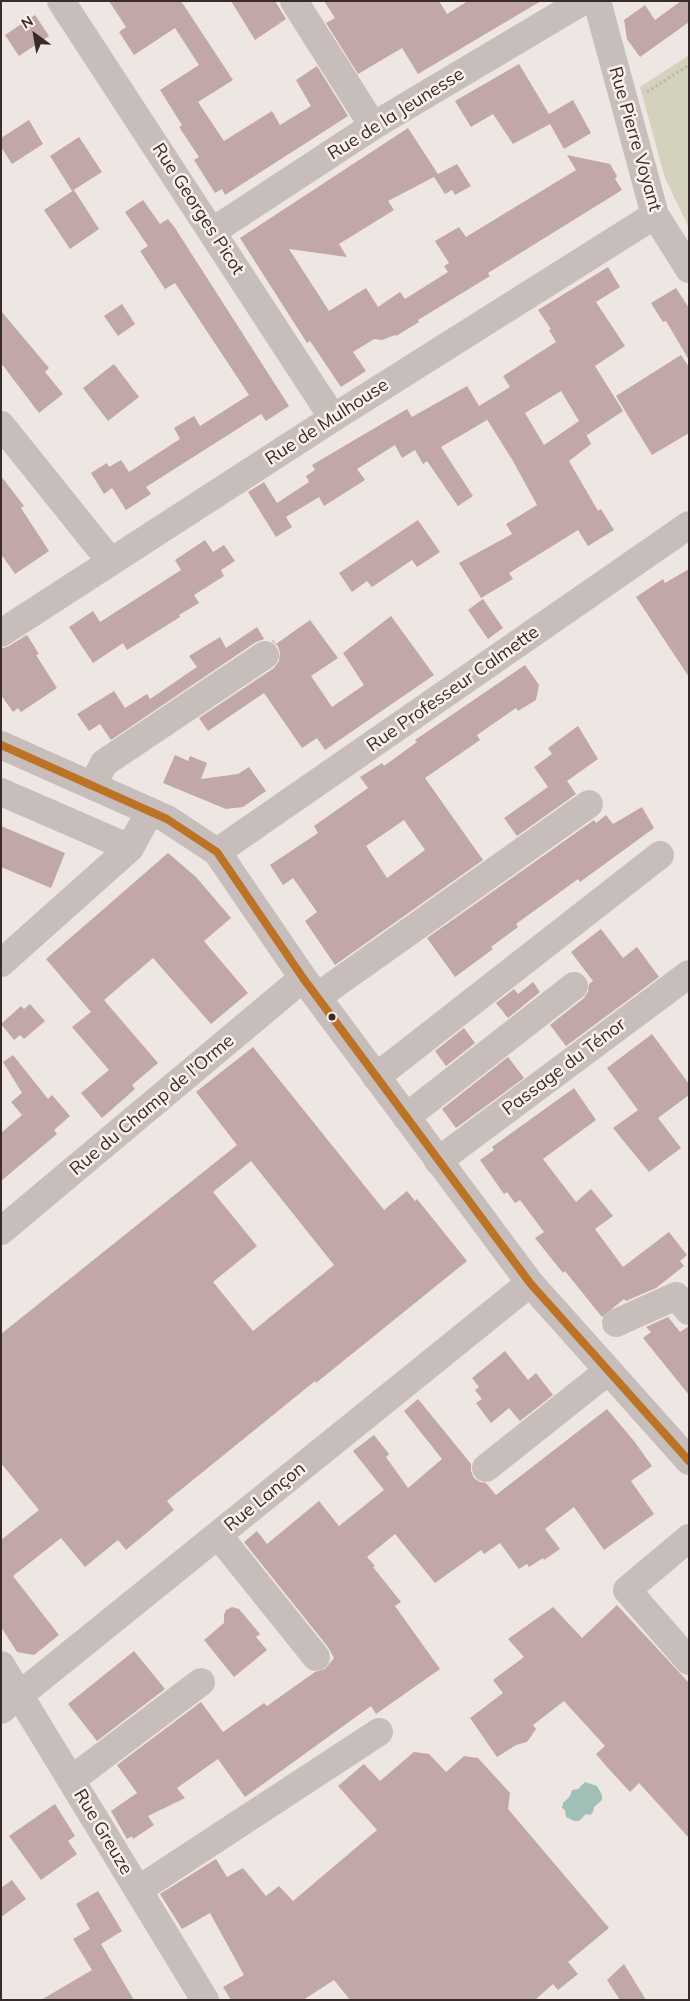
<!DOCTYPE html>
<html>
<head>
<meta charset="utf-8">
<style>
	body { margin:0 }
	#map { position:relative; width:690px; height:2001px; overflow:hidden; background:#eee6e2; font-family:Mulish,sans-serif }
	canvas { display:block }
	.frame { position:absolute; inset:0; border:2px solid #382b2a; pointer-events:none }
	.north { position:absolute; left:10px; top:10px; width:50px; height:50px; -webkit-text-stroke:4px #faefeb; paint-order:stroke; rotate:328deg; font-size:14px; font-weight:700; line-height:20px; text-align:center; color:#382b2a }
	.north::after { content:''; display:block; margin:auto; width:18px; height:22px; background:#382b2a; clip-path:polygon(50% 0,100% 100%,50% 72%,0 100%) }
</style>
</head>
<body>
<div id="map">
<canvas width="690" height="2001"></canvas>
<div class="frame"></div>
<div class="north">N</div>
</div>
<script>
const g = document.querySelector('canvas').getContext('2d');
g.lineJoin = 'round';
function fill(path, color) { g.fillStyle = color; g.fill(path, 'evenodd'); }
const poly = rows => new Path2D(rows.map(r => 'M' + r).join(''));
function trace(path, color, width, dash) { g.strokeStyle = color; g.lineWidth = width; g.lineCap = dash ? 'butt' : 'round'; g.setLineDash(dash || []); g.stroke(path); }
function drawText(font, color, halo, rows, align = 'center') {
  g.font = font + ' Mulish,sans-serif'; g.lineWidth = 5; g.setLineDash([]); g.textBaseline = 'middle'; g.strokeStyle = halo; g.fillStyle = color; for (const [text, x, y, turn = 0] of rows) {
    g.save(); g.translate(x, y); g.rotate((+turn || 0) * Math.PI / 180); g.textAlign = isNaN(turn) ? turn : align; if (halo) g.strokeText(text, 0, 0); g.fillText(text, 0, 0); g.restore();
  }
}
fill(poly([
	[689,55,689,228,665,178,640,87]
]), '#d4d2bd');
fill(poly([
	[585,1782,597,1786,602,1795,602,1800,594,1807,593,1812,590,1815,586,1814,579,1821,574,1821,566,1817,565,1810,562,1808,563,1803,570,1796,572,1790,578,1789]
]), '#a0c0b7');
fill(poly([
	[109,1,181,1,233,80,198,102,224,141,272,111,280,125,311,106,296,80,317,66,348,116,225,195,222,189,215,193,194,160,199,157,179,127,182,125,160,90,199,65,175,28,134,55,119,32,126,27],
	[231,1,275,1,286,19,255,40],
	[324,1,439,1,447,14,468,1,541,1,418,74,402,48,358,74,326,23,335,18],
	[681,1,689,1,689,22,640,57,627,39,624,20,645,5,655,20],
	[35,15,49,36,19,56,5,35],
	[519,64,549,114,573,100,591,133,564,149,550,124,513,144,493,114,471,127,455,101],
	[29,120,43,144,12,164,1,147,1,138],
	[408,128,438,174,457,164,471,186,455,195,452,190,445,194,434,177,388,201,394,210,339,244,347,257,289,249,329,311,366,288,378,307,400,292,405,299,448,272,444,266,449,263,435,241,459,227,466,237,576,170,567,155,610,164,617,176,615,179,622,190,488,273,490,276,418,320,419,322,396,336,395,335,382,340,374,339,353,352,366,371,341,387,310,341,307,343,240,238],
	[79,137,102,172,72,191,50,156],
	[74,190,99,229,70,249,44,210],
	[143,200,160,224,168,219,175,228,289,406,266,421,261,414,146,487,151,494,126,510,112,488,104,494,91,473,107,463,109,467,121,460,129,472,180,439,174,428,194,416,200,426,249,395,175,283,165,289,140,251,148,246,125,212],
	[608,267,620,287,596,302,625,346,595,366,623,411,587,435,583,428,591,444,569,461,598,511,601,509,614,530,588,546,578,530,509,573,513,579,481,598,459,563,512,534,506,524,537,505,513,461,481,410,487,420,441,447,473,496,458,506,427,461,423,464,415,450,402,458,395,445,357,469,365,480,324,506,319,497,286,517,292,527,276,537,248,492,264,482,277,503,309,482,306,476,315,470,312,465,407,409,412,417,467,386,479,406,510,387,503,376,556,342,549,330,551,329,538,310],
	[561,391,579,421,544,445,525,413],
	[676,288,689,308,689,360,666,321,663,322,651,303],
	[122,304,135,324,118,336,104,316],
	[1,311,49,368,45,372,63,394,39,413,1,363],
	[681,355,689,367,689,433,652,455,616,396],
	[114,364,139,397,108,421,83,388],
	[1,476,24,506,21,508,49,551,15,574,1,554],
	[418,520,440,552,417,567,412,560,372,587,367,581,352,592,339,573],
	[205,540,213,552,224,545,235,561,221,570,224,576,194,595,199,603,179,615,180,617,127,650,123,643,93,663,69,627,93,611,100,622,136,599,181,570,175,560],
	[689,569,689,677,636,597,663,579,665,583],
	[483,599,503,628,488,639,468,610],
	[391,616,434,675,325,750,317,738,302,748,264,693,208,731,199,718,274,668,279,661,280,653,278,646,272,641,273,640,276,644,310,620,338,658,311,676,332,707,364,685,343,653],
	[257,627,264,639,256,642,111,740,100,724,89,731,77,714,114,691,125,708,147,694,150,699,197,667,189,656,220,637,226,648],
	[27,635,39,654,36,655,57,688,21,712,18,708,13,712,1,695,1,649,9,646],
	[525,665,539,685,536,700,518,711,516,708,477,735,480,740,425,778,483,860,335,965,305,921,317,912,293,878,283,885,270,865,318,833,314,826,368,788,360,777,382,763,384,766,417,742,415,740],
	[404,820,425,850,387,878,366,846],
	[578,726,598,759,567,781,576,794,517,836,504,818,548,787,534,767,552,754,548,748],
	[175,755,188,761,190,756,207,763,201,779,238,774,249,767,266,791,243,807,226,809,163,783],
	[642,807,654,828,580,882,578,879,516,924,518,927,491,947,493,949,455,977,427,938,594,820,596,823,606,815,613,824],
	[1,826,65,853,51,888,1,867],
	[168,853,196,877,231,918,204,941,248,993,211,1024,153,958,104,1000,158,1063,132,1085,135,1089,102,1118,81,1093,109,1070,72,1027,91,1012,46,959],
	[601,929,623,958,637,947,659,977,566,1046,550,1025,584,998,588,992,589,984,593,981,571,952],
	[533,982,540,992,508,1018,496,1003,514,989,518,994],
	[30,1004,45,1021,24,1039,20,1035,14,1040,1,1024,21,1006,24,1009],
	[464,1028,475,1043,446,1066,435,1051],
	[652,1034,689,1084,689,1095,658,1118,681,1148,649,1172,613,1128,638,1110,607,1068],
	[253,1047,384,1210,407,1191,415,1201,417,1199,467,1261,316,1383,315,1381,167,1501,174,1510,126,1550,118,1540,85,1567,61,1538,13,1576,59,1635,34,1655,17,1652,1,1627,1,1540,39,1510,1,1463,1,1334,237,1145,196,1092],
	[251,1161,334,1265,253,1331,213,1282,257,1246,213,1192],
	[13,1055,48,1099,52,1095,70,1116,54,1130,57,1134,1,1181,1,1133,22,1115,11,1102,22,1093,3,1062],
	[508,1057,524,1078,456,1128,442,1109],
	[574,1088,596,1120,543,1159,576,1202,591,1189,613,1216,595,1229,623,1267,669,1232,687,1255,680,1261,684,1266,656,1288,626,1301,624,1299,602,1317,565,1271,563,1273,535,1238,544,1232,520,1200,515,1203,507,1192,504,1194,480,1160,494,1150,492,1147],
	[668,1317,680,1332,689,1326,689,1395,643,1338,651,1332,646,1327],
	[505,1351,528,1380,536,1373,553,1395,520,1421,509,1408,491,1423,476,1403,482,1399,475,1390,479,1387,472,1378],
	[418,1399,471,1464,471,1471,474,1478,480,1482,486,1483,496,1495,607,1409,634,1441,652,1466,631,1481,654,1514,604,1550,574,1507,545,1529,560,1549,544,1560,543,1558,529,1567,527,1564,519,1569,500,1543,484,1554,481,1550,435,1583,395,1534,367,1557,375,1566,373,1567,401,1602,395,1606,440,1669,376,1714,371,1706,245,1797,218,1759,177,1788,185,1798,148,1816,154,1825,133,1839,132,1836,127,1839,111,1811,137,1793,117,1765,201,1702,223,1732,264,1703,267,1706,315,1672,325,1669,334,1658,328,1647,244,1542,257,1531,267,1544,319,1501,339,1526,384,1490,353,1451,374,1435,389,1454,386,1457,408,1488,442,1459,404,1411],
	[617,1605,689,1683,689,1838,639,1783,630,1792,607,1767,596,1754,605,1746,564,1701,533,1725,536,1729,527,1742,516,1745,497,1757,470,1718,503,1693,493,1680,524,1657,508,1639,553,1607,582,1638],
	[232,1607,239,1609,260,1634,256,1637,267,1650,234,1677,204,1640,224,1623,224,1615,226,1610],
	[134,1651,165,1689,97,1741,68,1704],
	[414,1752,429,1754,446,1772,464,1756,478,1758,510,1793,508,1809,609,1928,568,1962,578,1974,558,1990,553,1984,535,2000,350,2000,334,1980,303,2000,231,2000,223,1987,244,1975,210,1913,182,1929,160,1894,216,1859,227,1877,243,1868,266,1896,279,1886,293,1901,377,1830,338,1786,364,1764,380,1781],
	[55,1804,75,1836,68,1841,77,1854,41,1880,9,1836],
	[12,1880,26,1899,1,1917,1,1888],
	[98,1891,122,1931,101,1944,134,2000,41,2000,92,1970,73,1939,90,1929,76,1904],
	[624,1964,646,2000,620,2000,607,1980]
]), '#c1a7a5');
trace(poly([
	[647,92,689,65]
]), '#bfb6b4', 3, [2.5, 2.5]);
trace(poly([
	[61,1,333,418],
	[294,1,373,126],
	[597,1,655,215,689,269],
	[213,231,373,126,583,1],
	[1,425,111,562],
	[1,633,333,418,655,215],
	[1,745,167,819,217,852,303,978,530,1283,689,1461],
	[93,785,104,763,265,655],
	[1,792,130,848],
	[217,852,689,525],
	[1,963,130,848,150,811],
	[317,997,589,804],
	[376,1077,660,855],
	[406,1117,574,986],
	[438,1161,689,974],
	[1,1231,303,978],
	[616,1323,676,1296,689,1311],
	[486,1468,608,1371],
	[218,1535,316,1657],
	[689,1538,627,1590,689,1661],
	[1,1665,205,2000],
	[1,1710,530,1283],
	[71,1780,201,1682],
	[138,1890,379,1732]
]), '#c7bebb', 28);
trace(poly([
	[1,745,167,819,217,852,303,978,530,1283,689,1461]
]), '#bc7326', 8);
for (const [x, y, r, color] of [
	[332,1017,4.5,"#382b2a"]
]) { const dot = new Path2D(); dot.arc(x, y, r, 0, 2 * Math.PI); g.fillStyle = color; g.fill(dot); trace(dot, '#faefeb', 2); }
drawText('18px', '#382b2a', '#faefeb', [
	["Rue de la Jeunesse",396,114,-32],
	["Rue Pierre Voyant",635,139,74],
	["Rue Georges Picot",198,209,57],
	["Rue de Mulhouse",327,422,-33],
	["Rue Professeur Calmette",453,689,-35],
	["Passage du Ténor",564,1067,-37],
	["Rue du Champ de l'Orme",152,1105,-40],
	["Rue Lançon",265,1497,-39],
	["Rue Greuze",103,1832,59]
]);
</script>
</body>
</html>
